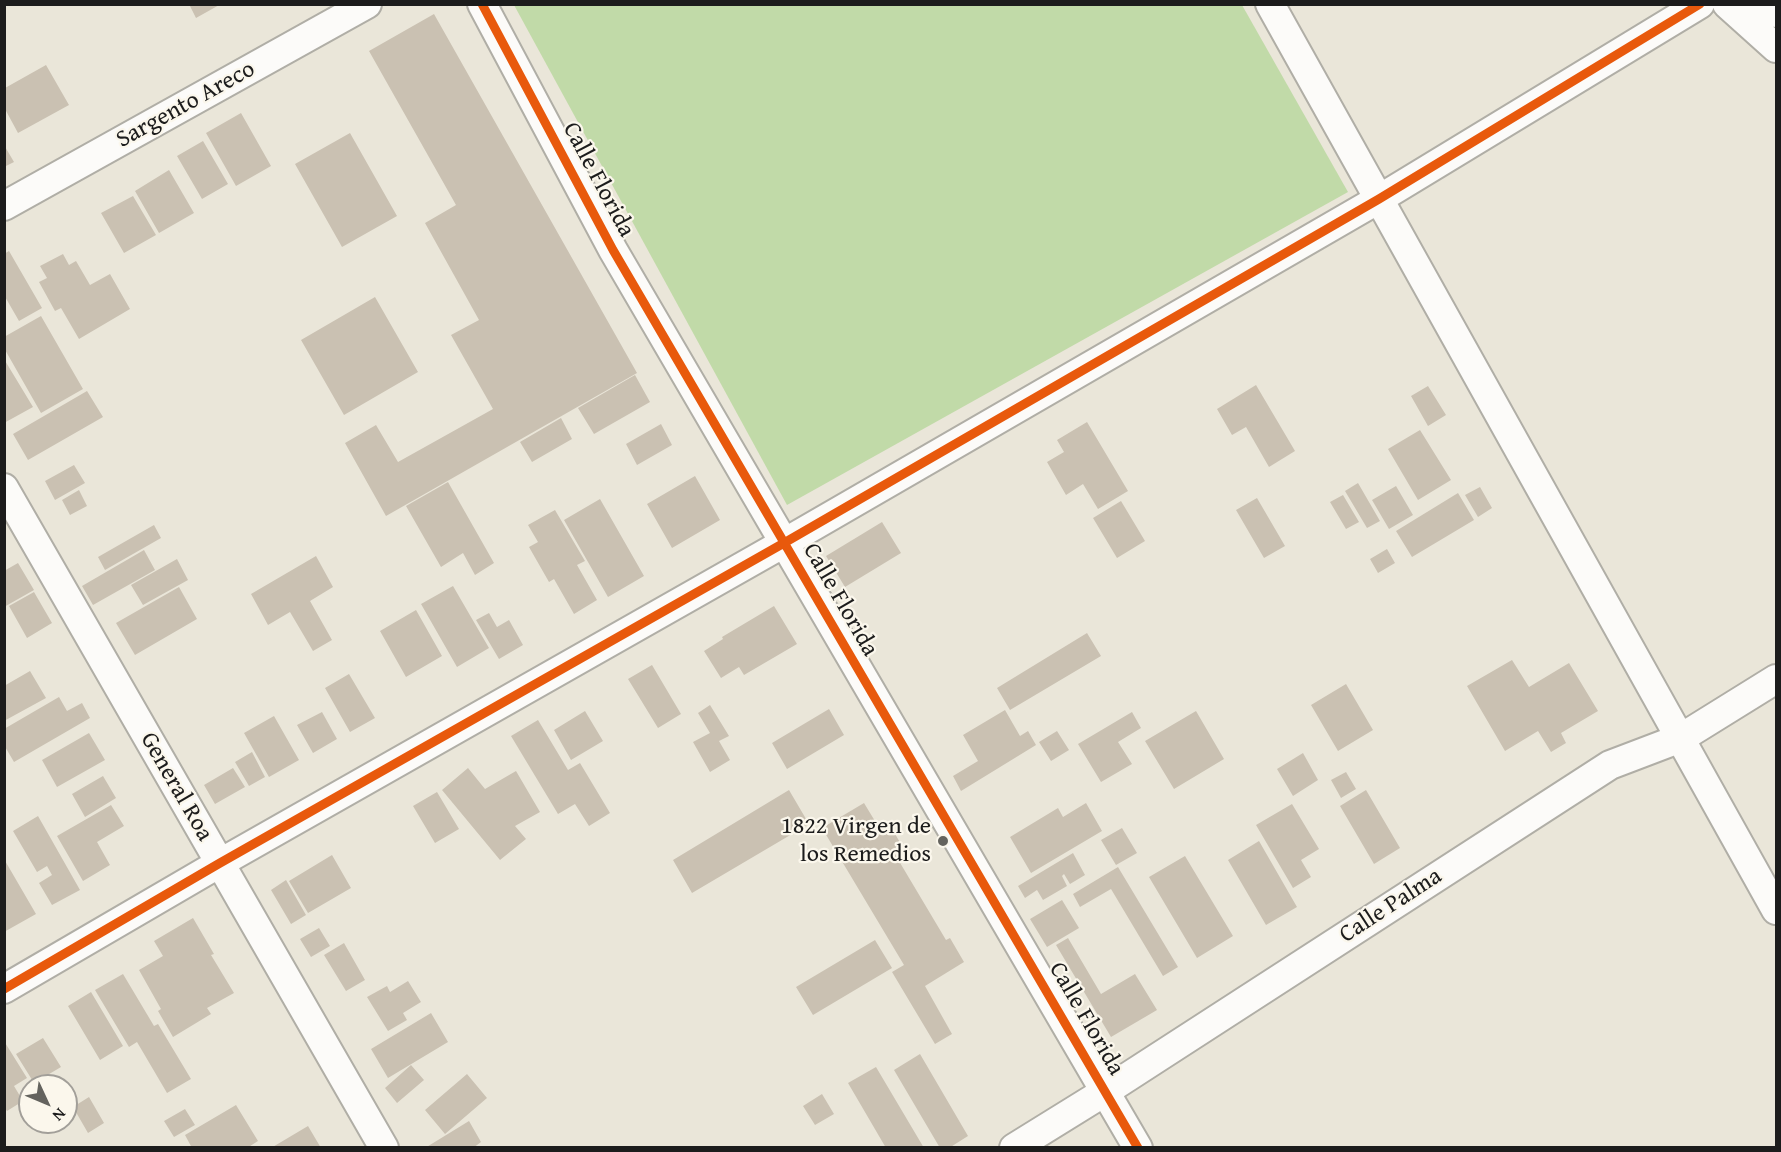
<!DOCTYPE html>
<html>
<head>
<meta charset="utf-8">
<style>
	body { margin:0 }
	#map { position:relative; width:1781px; height:1152px; overflow:hidden; background:#eae6d9; font-family:"Gentium Book Plus",serif }
	canvas { display:block }
	.frame { position:absolute; inset:0; border:6px solid #1c1c1c; pointer-events:none }
	.north { position:absolute; left:18px; top:1074px; width:60px; height:60px; box-sizing:border-box; background:#fbf7ec; border:2px solid #a29f99; border-radius:50%; rotate:134deg; font-size:16px; font-weight:700; line-height:24px; text-align:center; color:#1c1c1c }
	.north::after { content:''; display:block; margin:auto; width:21px; height:27px; background:#64635e; clip-path:polygon(50% 0,100% 100%,50% 72%,0 100%) }
</style>
</head>
<body>
<div id="map">
<canvas width="1781" height="1152"></canvas>
<div class="frame"></div>
<div class="north">N</div>
</div>
<script>
const g = document.querySelector('canvas').getContext('2d');
g.lineJoin = 'round';
function fill(path, color) { g.fillStyle = color; g.fill(path, 'evenodd'); }
const poly = rows => new Path2D(rows.map(r => 'M' + r).join(''));
function trace(path, color, width, dash) { g.strokeStyle = color; g.lineWidth = width; g.lineCap = dash ? 'butt' : 'round'; g.setLineDash(dash || []); g.stroke(path); }
function drawText(font, color, halo, rows, align = 'center') {
  g.font = font + ' "Gentium Book Plus",serif'; g.lineWidth = 4.5; g.setLineDash([]); g.textBaseline = 'middle'; g.strokeStyle = halo; g.fillStyle = color; for (const [text, x, y, turn = 0] of rows) {
    g.save(); g.translate(x, y); g.rotate((+turn || 0) * Math.PI / 180); g.textAlign = isNaN(turn) ? turn : align; if (halo) g.strokeText(text, 0, 0); g.fillText(text, 0, 0); g.restore();
  }
}
fill(poly([
	[514,5,1242,5,1348,192,787,505]
]), '#c1daa8');
fill(poly([
	[189,4,221,4,196,18],
	[434,14,637,373,386,516,345,443,376,425,398,462,493,409,451,335,479,320,425,223,456,205,369,51],
	[46,65,69,105,18,133,5,109,5,88],
	[241,113,271,166,236,186,206,133],
	[350,133,397,216,342,247,295,164],
	[203,141,228,184,202,199,177,156],
	[4,145,14,162,4,167],
	[169,170,194,213,159,233,135,191],
	[133,196,156,235,124,253,101,213],
	[9,251,42,308,19,321,4,295,4,254],
	[63,254,69,265,76,261,90,285,110,274,130,309,79,339,61,308,55,311,39,282,47,278,40,266],
	[375,297,418,372,344,415,301,340],
	[41,316,83,389,41,413,4,348,4,337],
	[4,359,33,407,4,423],
	[635,375,650,402,594,434,578,408],
	[1256,385,1295,451,1269,467,1246,427,1232,435,1217,409],
	[1428,386,1446,415,1428,426,1411,396],
	[87,391,103,417,28,460,13,434],
	[561,418,572,439,532,462,520,442],
	[1087,422,1128,491,1098,509,1083,484,1066,495,1047,462,1064,452,1057,440],
	[661,424,672,445,637,465,626,444],
	[1420,430,1451,480,1418,500,1388,449],
	[74,465,85,483,55,500,45,481],
	[695,476,720,520,672,548,647,504],
	[448,482,494,563,475,575,463,553,441,567,406,506],
	[1358,483,1380,521,1367,528,1345,491],
	[1396,486,1413,515,1389,529,1372,500],
	[1480,487,1492,508,1478,517,1465,495],
	[79,490,87,506,70,515,62,500],
	[1458,493,1474,520,1412,557,1396,531],
	[1343,495,1359,522,1346,529,1330,502],
	[1257,498,1285,546,1264,558,1236,510],
	[600,499,644,576,608,597,564,520],
	[1121,501,1145,541,1117,558,1093,518],
	[555,510,585,561,577,565,597,600,574,614,554,579,549,582,529,547,538,542,528,525],
	[882,522,901,553,845,587,826,556],
	[154,525,161,538,105,570,98,557],
	[1387,549,1395,563,1378,573,1370,559],
	[144,550,155,570,93,605,82,586],
	[316,556,333,587,310,601,332,640,313,651,290,612,268,625,251,594],
	[177,559,188,580,143,605,131,585],
	[18,563,34,590,4,607,4,571],
	[453,586,489,648,457,667,421,604],
	[179,587,197,619,135,655,116,623],
	[34,592,52,623,27,638,9,606],
	[774,606,797,644,744,675,739,667,721,678,704,651,723,639,722,637],
	[416,610,442,656,406,677,380,631],
	[489,613,497,627,509,620,523,645,499,659,476,620],
	[1087,633,1101,656,1010,710,997,688],
	[1512,660,1529,687,1569,663,1598,711,1561,733,1566,743,1551,752,1538,731,1505,751,1467,686],
	[652,665,681,714,658,728,628,679],
	[30,671,46,698,4,721,4,686],
	[349,674,375,718,350,732,325,688],
	[1346,684,1373,730,1338,751,1311,705],
	[59,697,67,711,82,703,90,718,14,762,4,745,4,729],
	[710,705,729,736,719,741,730,760,710,772,693,742,710,733,698,713],
	[829,709,844,735,787,769,772,743],
	[1005,710,1020,736,1028,731,1036,745,961,791,953,776,978,761,963,735],
	[585,711,603,741,571,760,554,730],
	[1196,711,1224,759,1174,789,1145,741],
	[322,712,337,739,313,753,297,725],
	[1132,712,1141,728,1118,742,1132,764,1101,782,1078,744],
	[274,716,299,760,269,777,244,733],
	[538,720,568,770,580,763,610,813,589,826,575,804,558,814,511,736],
	[1057,731,1069,750,1051,761,1039,742],
	[89,733,105,760,57,787,42,760],
	[252,752,265,777,249,786,235,762],
	[1303,753,1318,780,1293,796,1277,769],
	[233,768,245,787,215,804,204,785],
	[468,768,485,789,516,771,540,812,515,826,526,839,500,860,442,790],
	[1346,772,1356,789,1341,798,1331,780],
	[103,776,116,798,85,817,72,794],
	[789,790,809,824,692,893,673,860],
	[1366,790,1400,848,1374,864,1340,806],
	[437,792,459,829,435,843,413,806],
	[864,803,881,831,890,825,902,846,893,851,946,940,950,938,964,962,925,986,952,1034,935,1044,892,972,904,965,822,828],
	[1086,803,1102,831,1031,873,1010,837,1058,808,1063,817],
	[1292,804,1319,849,1301,860,1311,877,1293,888,1256,825],
	[111,805,124,826,97,842,110,865,83,881,57,836],
	[38,816,80,890,52,905,39,883,52,875,47,866,37,872,13,831],
	[1122,828,1137,853,1116,865,1101,840],
	[1259,841,1297,907,1266,925,1228,860],
	[1073,853,1085,875,1070,884,1064,874,1062,876,1067,886,1043,900,1037,890,1025,898,1018,886],
	[332,855,351,888,308,913,289,881],
	[1185,856,1233,936,1197,958,1149,877],
	[4,859,36,914,4,932],
	[1118,867,1178,967,1163,976,1111,889,1080,907,1073,894],
	[286,880,306,915,291,924,271,890],
	[1062,900,1079,928,1047,947,1030,919],
	[193,918,214,954,211,955,234,993,207,1008,211,1014,173,1037,158,1011,161,1009,139,970,163,956,154,941],
	[319,928,330,946,311,957,300,939],
	[1068,938,1101,994,1135,974,1157,1010,1111,1037,1056,945],
	[875,940,892,968,813,1015,796,987],
	[344,943,365,980,346,991,324,955],
	[123,974,154,1026,158,1024,191,1079,167,1093,137,1042,129,1047,95,990],
	[408,981,421,1002,403,1013,407,1020,388,1031,367,997,387,986,390,992],
	[91,992,123,1046,100,1060,68,1006],
	[431,1013,448,1042,388,1078,371,1049],
	[43,1038,61,1067,34,1083,16,1054],
	[4,1041,27,1078,14,1086,23,1101,7,1111,4,1107],
	[920,1054,968,1136,949,1148,940,1148,894,1070],
	[411,1065,424,1080,397,1103,385,1088],
	[876,1067,924,1148,886,1148,848,1083],
	[467,1074,487,1098,445,1134,425,1110],
	[822,1094,834,1114,815,1125,803,1106],
	[89,1097,104,1123,88,1133,73,1107],
	[236,1105,258,1141,247,1148,192,1148,185,1135],
	[185,1109,195,1125,174,1137,164,1121],
	[469,1121,481,1142,473,1148,425,1148],
	[308,1126,321,1148,271,1148]
]), '#cac1b2');
const minor = poly([
	[482,4,613,250,1138,1148],
	[1270,4,1776,910],
	[1727,4,1776,48],
	[1749,4,1776,13],
	[4,206,367,4],
	[4,488,384,1148],
	[4,989,220,863,784,543,1379,199,1700,4],
	[1014,1148,1106,1091,1610,765,1681,738,1776,679]
]);
trace(minor, '#b0aea6', 32);
trace(minor, '#fcfbf9', 28);
trace(poly([
	[482,4,613,250,1138,1148],
	[4,989,220,863,784,543,1379,199,1700,4]
]), '#e8590c', 9);
for (const [x, y, r, color] of [
	[943,841,6,"#64635e"]
]) { const dot = new Path2D(); dot.arc(x, y, r, 0, 2 * Math.PI); g.fillStyle = color; g.fill(dot); trace(dot, '#fbf7ec', 2); }
drawText('24px', '#1c1c1c', '#fbf7ec', [
	["Sargento Areco",186,105,-29],
	["Calle Florida",598,180,62],
	["Calle Florida",840,600,60],
	["General Roa",176,787,60],
	["Calle Palma",1391,906,-33],
	["Calle Florida",1086,1019,60]
]);
drawText('24px', '#1c1c1c', '#fbf7ec', [
	["1822 Virgen de",931,827],
	["los Remedios",931,855]
], 'right');
</script>
</body>
</html>
